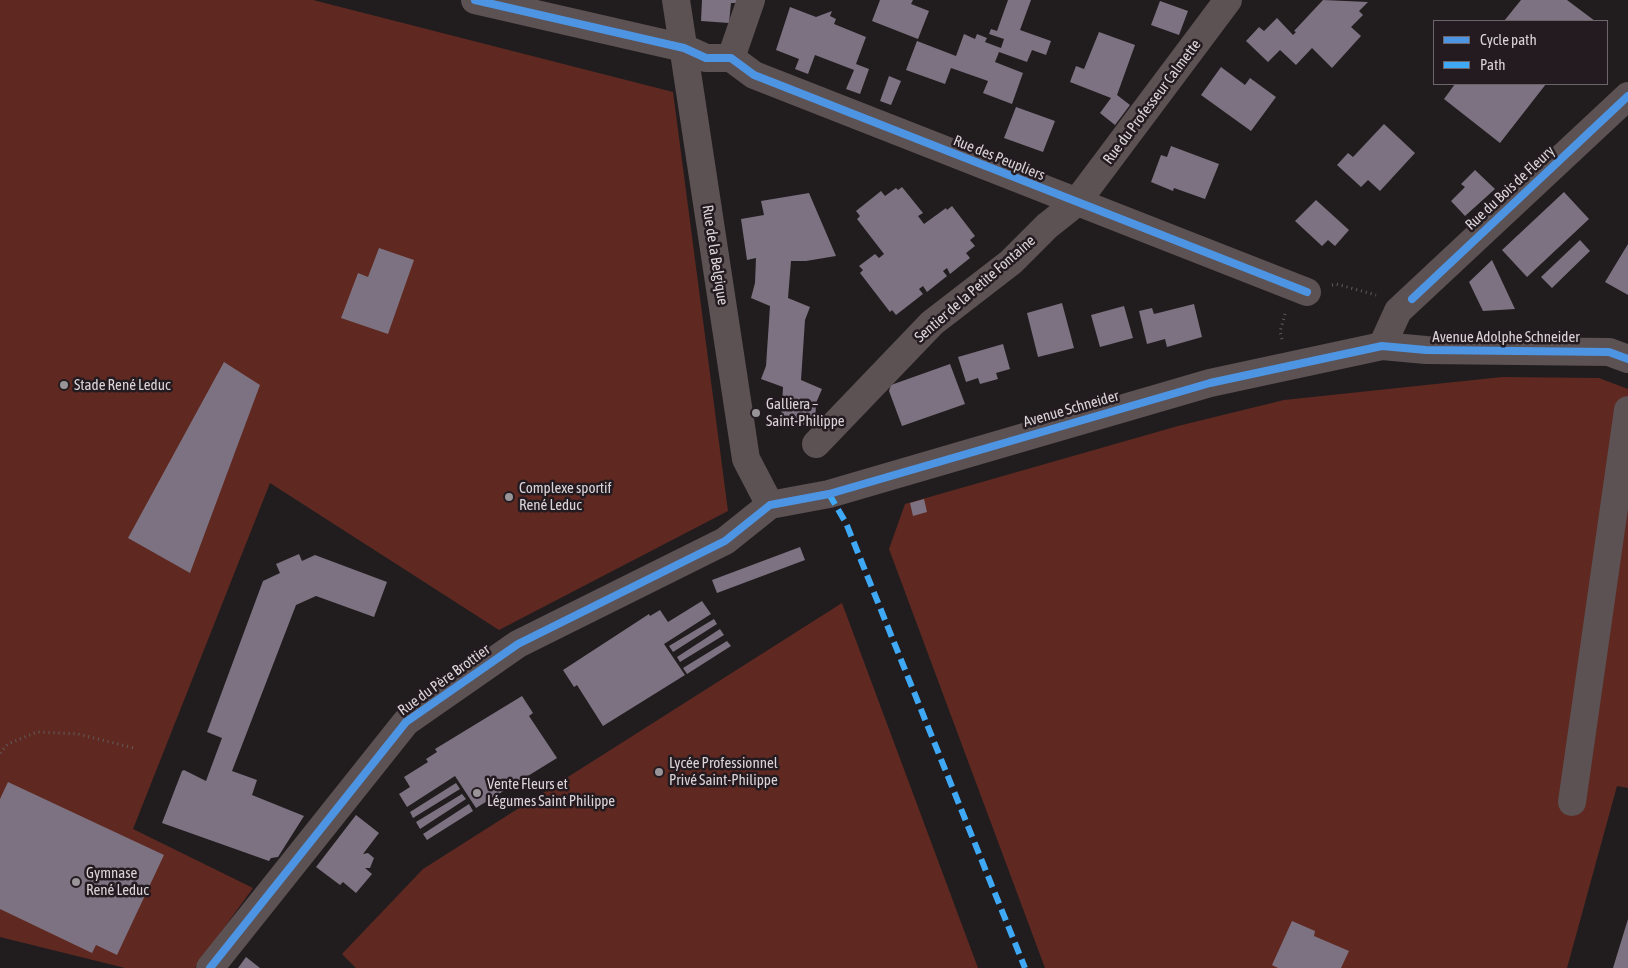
<!DOCTYPE html>
<html>
<head>
<meta charset="utf-8">
<style>
	body { margin:0 }
	#map { position:relative; width:1628px; height:968px; overflow:hidden; background:#211d1f; font-family:"Asap Condensed",sans-serif }
	canvas { display:block }
	.legend { position:absolute; left:1433px; top:20px; width:175px; height:65px; box-sizing:border-box; background:#231b20; border:1px solid #6c656a; margin:0; padding:6px 9px; list-style:none; font-size:15px; color:#dad4d8 }
	.legend li { display:flex; align-items:center; gap:10px; height:25px }
	.legend b { width:25px; border:1px solid #6c656a }
</style>
</head>
<body>
<div id="map">
<canvas width="1628" height="968"></canvas>
<ul class="legend">
<li><b style="height:6px;background:#4d94e3"></b>Cycle path</li>
<li><b style="height:6px;background:#3fa9f5"></b>Path</li>
</ul>
</div>
<script>
const g = document.querySelector('canvas').getContext('2d');
g.lineJoin = 'round';
function fill(path, color) { g.fillStyle = color; g.fill(path, 'evenodd'); }
const poly = rows => new Path2D(rows.map(r => 'M' + r).join(''));
function trace(path, color, width, dash) { g.strokeStyle = color; g.lineWidth = width; g.lineCap = dash ? 'butt' : 'round'; g.setLineDash(dash || []); g.stroke(path); }
function drawText(font, color, halo, rows, align = 'center') {
  g.font = font + ' "Asap Condensed",sans-serif'; g.lineWidth = 5; g.setLineDash([]); g.textBaseline = 'middle'; g.strokeStyle = halo; g.fillStyle = color; for (const [text, x, y, turn = 0] of rows) {
    g.save(); g.translate(x, y); g.rotate((+turn || 0) * Math.PI / 180); g.textAlign = isNaN(turn) ? turn : align; if (halo) g.strokeText(text, 0, 0); g.fillText(text, 0, 0); g.restore();
  }
}
fill(poly([
	[0,0,313,0,673,92,728,511,499,630,270,483,133,829,253,888,195,968,125,968,0,937],
	[1502,377,1599,378,1628,389,1628,788,1617,786,1567,968,1045,968,889,549,905,504,1178,426,1284,400],
	[842,603,978,968,356,968,342,954,423,869]
]), '#5f2921');
fill(poly([
	[702,0,736,0,736,3,731,3,729,23,701,21],
	[880,0,913,0,911,4,929,11,918,39,872,21],
	[1008,0,1031,0,1020,30,1051,41,1046,55,1032,50,1027,62,999,52,995,62,1023,73,1012,104,983,93,988,81,951,68,945,84,906,70,917,41,956,56,964,34,975,39,977,34,987,38,985,42,1001,48,1004,39,989,34,991,29,997,31],
	[1323,0,1368,2,1359,11,1363,15,1351,27,1361,36,1332,68,1312,48,1296,65,1280,50,1268,62,1246,41,1259,27,1264,31,1277,18,1293,35,1296,32,1294,31],
	[1521,0,1567,0,1595,21,1504,21],
	[1160,1,1188,11,1179,35,1151,25],
	[790,7,816,17,832,11,830,16,836,19,834,24,866,37,856,64,869,69,860,94,846,89,854,70,815,55,808,74,795,69,799,59,776,50],
	[1099,32,1135,45,1117,95,1130,105,1115,125,1100,113,1111,98,1070,82,1076,66,1084,69],
	[1221,67,1245,85,1250,78,1276,97,1251,131,1201,95],
	[889,76,901,81,891,105,880,101],
	[1455,84,1546,84,1500,143,1444,99],
	[1016,107,1055,121,1043,152,1004,138],
	[1384,124,1415,153,1380,191,1368,180,1361,187,1337,165,1348,153,1353,157],
	[1171,146,1219,164,1205,199,1174,188,1173,191,1151,182,1161,155,1167,157],
	[1475,170,1495,189,1465,216,1451,201,1465,187,1461,184],
	[902,187,923,213,918,216,924,224,946,208,947,210,952,206,975,236,970,240,975,246,966,253,970,258,950,274,947,268,943,271,947,276,927,292,923,286,919,289,923,294,896,315,892,310,890,312,860,273,863,270,859,266,875,254,879,258,884,254,857,219,860,216,856,211,881,191,885,196,896,188,898,190],
	[1564,192,1589,219,1527,277,1502,250],
	[809,193,836,256,806,261,791,261,788,298,810,307,805,320,801,380,822,389,816,403,815,426,781,422,783,387,761,379,766,366,770,306,751,298,755,283,756,258,747,260,741,219,764,215,761,201],
	[1316,200,1349,230,1335,246,1328,240,1322,246,1295,221],
	[1580,240,1590,251,1552,288,1541,277],
	[1628,244,1628,295,1605,282],
	[379,248,414,260,388,334,341,318,358,273,368,277],
	[1492,260,1515,309,1483,311,1469,282],
	[1062,303,1074,348,1038,357,1027,313],
	[1194,304,1202,337,1167,347,1165,339,1147,344,1139,311,1152,308,1154,314],
	[1124,306,1133,338,1100,347,1091,315],
	[1003,344,1010,369,996,373,998,379,980,384,978,378,966,382,958,357],
	[224,362,260,385,190,573,128,538],
	[950,364,965,404,902,426,889,391,891,385],
	[924,499,927,512,913,516,910,503],
	[800,547,805,560,717,593,712,580],
	[299,554,302,561,315,555,387,582,374,617,316,596,296,605,232,771,257,780,252,795,304,816,278,857,271,858,269,861,162,823,182,771,184,770,206,781,222,738,207,732,263,581,280,573,276,564],
	[702,601,711,614,664,644,685,675,603,726,577,685,574,687,563,670,649,614,650,616,660,610,668,622],
	[714,619,717,624,673,652,669,646],
	[720,629,724,635,680,662,677,657],
	[727,641,731,646,687,674,683,668],
	[522,696,533,713,529,716,557,758,476,808,455,776,407,807,399,794,410,787,404,777,428,762,426,759,437,752,435,749],
	[8,782,164,855,117,955,96,945,92,953,0,909,0,799],
	[456,783,460,789,413,818,410,812],
	[462,794,466,799,420,829,416,822],
	[469,804,473,811,427,840,423,834],
	[356,815,379,833,363,854,368,853,374,858,370,868,365,868,372,874,356,893,343,882,340,885,316,867],
	[1628,919,1628,968,1613,968],
	[1292,921,1315,931,1314,936,1349,951,1341,968,1278,968,1272,965],
	[246,957,260,968,238,968]
]), '#7d7281');
trace(poly([
	[1332,285,1336,284,1376,295],
	[1282,339,1280,332,1285,314],
	[0,753,8,744,37,732,78,734,134,748]
]), '#635b5d', 3, [1, 4]);
trace(poly([
	[475,0,684,48,706,58,731,58,754,75,1307,292],
	[676,0,746,459,770,505],
	[731,58,751,0],
	[1382,346,1398,311,1628,96],
	[816,444,932,323,1011,262,1047,226,1076,203,1228,0],
	[1572,802,1628,410],
	[210,968,406,722,518,644,725,541,770,505,829,494,1210,383,1382,346,1426,350,1609,352,1628,359]
]), '#5c5153', 28);
trace(poly([
	[829,494,846,523,1025,968]
]), '#3fa9f5', 6, [12, 6]);
trace(poly([
	[475,0,684,48,706,58,731,58,754,75,1307,292],
	[1412,299,1628,96],
	[210,968,406,722,518,644,725,541,770,505,829,494,1210,383,1382,346,1426,350,1609,352,1628,359]
]), '#4d94e3', 8);
for (const [x, y, r, color] of [
	[64,385,5,"#999497"],
	[756,413,5,"#999497"],
	[509,497,5,"#999497"],
	[659,772,5,"#999497"],
	[477,793,5,"#999497"],
	[76,882,5,"#999497"]
]) { const dot = new Path2D(); dot.arc(x, y, r, 0, 2 * Math.PI); g.fillStyle = color; g.fill(dot); trace(dot, '#231b20', 2); }
drawText('15px', '#dad4d8', '#231b20', [
	["Rue du Professeur Calmette",1152,102,-53],
	["Rue des Peupliers",999,158,22],
	["Rue du Bois de Fleury",1510,188,-43],
	["Rue de la Belgique",715,255,81],
	["Sentier de la Petite Fontaine",975,289,-41],
	["Avenue Adolphe Schneider",1506,337],
	["Avenue Schneider",1071,409,-16],
	["Rue du Père Brottier",444,680,-36]
]);
drawText('15px', '#dad4d8', '#231b20', [
	["Stade René Leduc",74,385],
	["Galliera –",766,404],
	["Saint-Philippe",766,421],
	["Complexe sportif",519,488],
	["René Leduc",519,505],
	["Lycée Professionnel",669,763],
	["Privé Saint-Philippe",669,780],
	["Vente Fleurs et",487,784],
	["Légumes Saint Philippe",487,801],
	["Gymnase",86,873],
	["René Leduc",86,890]
], 'left');
</script>
</body>
</html>
